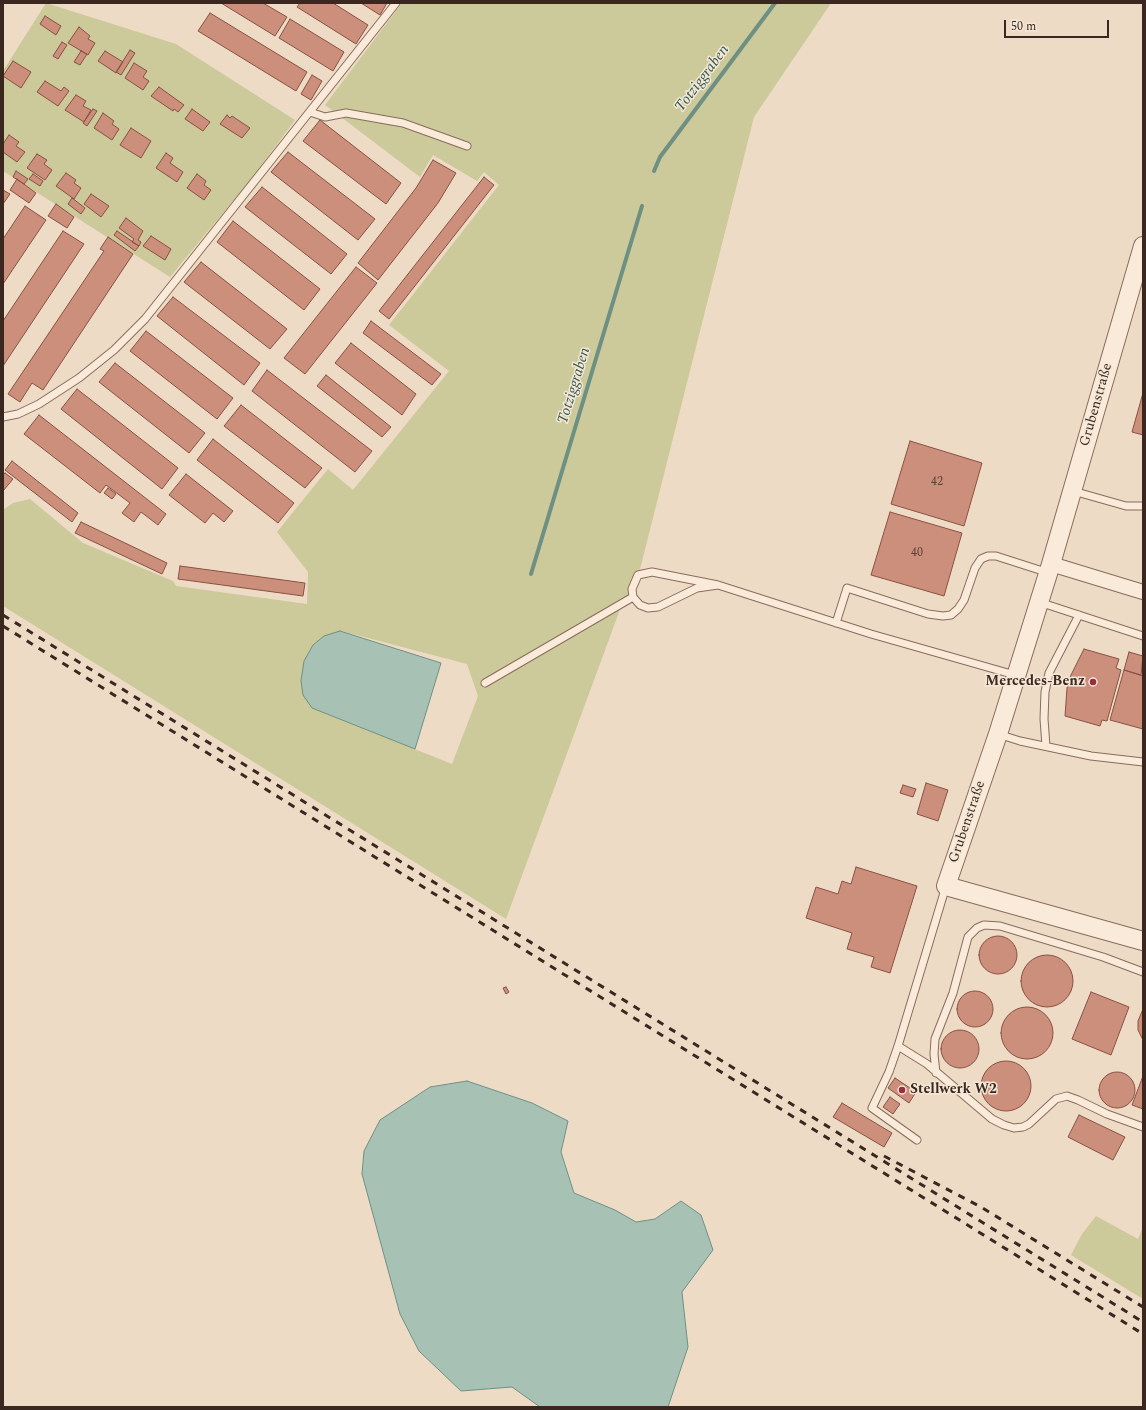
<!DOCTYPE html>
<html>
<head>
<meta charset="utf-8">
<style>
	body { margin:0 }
	#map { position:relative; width:1146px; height:1410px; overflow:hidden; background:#eedbc6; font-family:Spectral,serif }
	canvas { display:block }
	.frame { position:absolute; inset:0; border:4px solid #3a271f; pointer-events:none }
	.scale { position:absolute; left:1004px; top:20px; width:105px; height:18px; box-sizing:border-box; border:2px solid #3a271f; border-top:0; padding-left:5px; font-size:12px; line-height:14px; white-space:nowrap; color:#3a271f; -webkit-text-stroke:3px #f5e7d6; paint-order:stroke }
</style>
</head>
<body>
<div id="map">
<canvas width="1146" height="1410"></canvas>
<div class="frame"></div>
<div class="scale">50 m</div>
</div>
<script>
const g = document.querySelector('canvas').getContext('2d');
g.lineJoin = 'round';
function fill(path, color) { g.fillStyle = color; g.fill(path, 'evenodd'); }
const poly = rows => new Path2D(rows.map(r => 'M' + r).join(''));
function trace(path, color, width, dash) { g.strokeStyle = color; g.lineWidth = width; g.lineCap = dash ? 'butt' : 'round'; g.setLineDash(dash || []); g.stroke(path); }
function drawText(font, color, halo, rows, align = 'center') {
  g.font = font + ' Spectral,serif'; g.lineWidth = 3; g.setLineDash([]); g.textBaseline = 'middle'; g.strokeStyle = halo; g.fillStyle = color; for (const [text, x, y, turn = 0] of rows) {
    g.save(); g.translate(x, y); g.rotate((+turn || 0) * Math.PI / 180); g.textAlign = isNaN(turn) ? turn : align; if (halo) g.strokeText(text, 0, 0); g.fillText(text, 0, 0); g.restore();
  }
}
fill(poly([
	[46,3,176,44,295,120,251,179,170,277,3,171,3,71],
	[402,3,831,3,754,117,633,597,622,604,506,919,3,606,3,510,13,503,30,499,83,543,173,581,176,586,307,604,308,572,277,532,328,469,353,490,449,371,389,325,499,185,484,172,477,181,433,155,420,177,325,105],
	[341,631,467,664,478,696,452,764,312,708],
	[1096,1216,1138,1239,1143,1227,1143,1299,1071,1255,1082,1234]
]), '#ccc99a');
const water = poly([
	[340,631,441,663,415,749,312,708,303,695,301,681,304,661,313,645,324,636,340,631],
	[467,1081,532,1103,568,1121,561,1152,574,1193,615,1210,636,1222,655,1219,681,1201,701,1215,713,1250,682,1292,688,1347,668,1407,540,1407,512,1387,461,1391,419,1351,400,1314,362,1174,364,1151,380,1120,430,1087,467,1081]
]);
fill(water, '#a7c2b5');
trace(water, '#6e9082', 1);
trace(poly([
	[654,171,660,157,775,3],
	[531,574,642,206]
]), '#6e9082', 4);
const building = poly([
	[221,3,263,3,287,17,275,36,221,3],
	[300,3,333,3,368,25,356,44,297,7,300,3],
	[361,3,387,3,380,15,361,3],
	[210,13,307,72,296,91,198,31,210,13],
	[45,16,61,26,56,35,40,24,45,16],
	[290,19,344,52,333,71,279,38,290,19],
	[79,27,90,36,88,39,95,43,88,55,68,43,79,27],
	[62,42,67,45,58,59,53,56,62,42],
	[130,50,135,53,121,75,116,72,130,50],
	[81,51,87,54,80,65,74,62,81,51],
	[105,51,123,62,116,73,98,61,105,51],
	[13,61,31,72,21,88,3,76,13,61],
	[134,63,147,71,143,77,149,81,143,90,125,78,134,63],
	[312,75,322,81,311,100,301,94,312,75],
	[45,81,61,91,64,87,69,91,58,106,37,92,45,81],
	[159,87,184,105,178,112,174,109,173,111,151,96,159,87],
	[76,95,86,101,83,106,91,110,84,122,65,110,76,95],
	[93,109,97,111,87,126,83,123,93,109],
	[192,109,210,122,203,131,185,119,192,109],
	[103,113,114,121,112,124,119,129,112,140,94,128,103,113],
	[227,115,230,118,232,116,250,128,242,138,220,124,227,115],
	[320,120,401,183,386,204,303,141,320,120],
	[131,128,151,141,141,158,120,145,131,128],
	[9,135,19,142,16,146,25,152,17,162,3,152,3,144,9,135],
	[288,152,375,219,358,240,271,172,288,152],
	[166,153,173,158,170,163,183,172,177,182,156,168,166,153],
	[37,154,47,160,44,164,52,170,45,180,27,168,37,154],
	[433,160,456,173,438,203,378,280,358,263,416,188,433,160],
	[16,171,28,179,24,184,13,177,16,171],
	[66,173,76,180,74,183,81,188,74,199,56,186,66,173],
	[33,174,43,181,40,186,29,179,33,174],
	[197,174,206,181,204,185,211,190,204,200,187,188,197,174],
	[484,177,494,185,389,319,379,311,484,177],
	[17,179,36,193,29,203,10,190,17,179],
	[262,187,347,254,331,274,245,207,262,187],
	[3,190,10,194,3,204,3,190],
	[91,194,109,206,101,217,84,204,91,194],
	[72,198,85,208,81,214,68,204,72,198],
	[56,204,74,217,67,228,48,216,56,204],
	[25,206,46,220,3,284,3,239,25,206],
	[126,218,143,231,138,240,141,242,139,246,132,242,134,239,119,228,126,218],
	[233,221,320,289,304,310,217,242,233,221],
	[63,231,84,244,3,366,3,321,63,231],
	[117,231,139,246,135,251,114,235,117,231],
	[151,236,171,249,165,260,143,246,151,236],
	[108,237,133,254,43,390,32,383,20,402,8,394,104,251,100,249,108,237],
	[201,262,287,329,270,349,184,282,201,262],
	[356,267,377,283,305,374,284,358,356,267],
	[173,297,260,363,244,385,157,316,173,297],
	[371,321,441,374,432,385,363,333,371,321],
	[146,331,233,398,217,419,130,351,146,331],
	[351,343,416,394,402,415,335,363,351,343],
	[115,363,205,433,189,453,99,382,115,363],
	[267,370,372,451,355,472,252,391,267,370],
	[326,375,391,427,382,437,317,386,326,375],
	[77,389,178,468,162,489,61,409,77,389],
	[1143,393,1143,435,1132,432,1143,393],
	[241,405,322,468,305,488,224,426,241,405],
	[39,415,166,514,158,525,141,512,134,522,122,513,130,503,106,485,100,493,24,434,39,415],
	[213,439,294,503,278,523,197,460,213,439],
	[910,441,982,463,964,526,891,504,910,441],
	[12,461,78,513,72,522,5,470,12,461],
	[5,473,13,479,3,491,3,475,5,473],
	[186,474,233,511,224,522,213,513,205,523,169,495,186,474],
	[108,488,116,494,112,499,104,493,108,488],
	[890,512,962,533,944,596,871,575,890,512],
	[81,522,167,563,162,574,75,533,81,522],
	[180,566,305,583,303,596,178,579,180,566],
	[1084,649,1119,659,1116,668,1121,670,1107,721,1102,720,1100,726,1065,716,1067,688,1071,675,1084,649],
	[1129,652,1143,656,1141,675,1124,670,1129,652],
	[1124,670,1143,676,1143,729,1110,720,1124,670],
	[926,783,948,790,938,821,917,814,926,783],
	[903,785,916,789,913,797,900,793,903,785],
	[856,867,917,886,890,973,871,967,874,957,847,949,852,933,806,918,816,887,838,894,842,881,851,884,856,867],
	'979 955a19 19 0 1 1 38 0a19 19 0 1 1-38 0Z',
	'1021 981a26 26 0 1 1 52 0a26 26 0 1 1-52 0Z',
	[506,987,509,992,506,994,503,988,506,987],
	'957 1009a18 18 0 1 1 36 0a18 18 0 1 1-36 0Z',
	[1091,992,1129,1007,1111,1055,1072,1039,1091,992],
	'1001 1033a26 26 0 1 1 52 0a26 26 0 1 1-52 0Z',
	[1143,1009,1143,1040,1138,1030,1138,1021,1143,1009],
	'941 1049a19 19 0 1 1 38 0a19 19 0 1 1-38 0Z',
	'981 1086a25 25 0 1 1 50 0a25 25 0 1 1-50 0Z',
	'1099 1090a18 18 0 1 1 36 0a18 18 0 1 1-36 0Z',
	[1143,1076,1143,1109,1132,1105,1143,1076],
	[895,1078,916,1092,909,1103,888,1088,895,1078],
	[890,1097,900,1104,893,1114,883,1107,890,1097],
	[842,1103,892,1133,884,1147,833,1117,842,1103],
	[1079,1115,1125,1137,1113,1160,1068,1137,1079,1115]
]);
fill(building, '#cc8f7c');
trace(building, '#885142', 1);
const service = poly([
	[310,112,325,117,346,113,403,123,467,146],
	[3,417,18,414,39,404,79,378,114,350,145,319,396,3],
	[1073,491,1126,506,1143,506],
	[718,585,652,572,638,575,632,589,633,597,640,605,648,608,658,607,697,588,718,585,871,634,1015,675],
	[1039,602,1143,636],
	[836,623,847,588,928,614,943,616,951,615,958,609,964,600,975,568,981,559,988,556,996,556,1049,573],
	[485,683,633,597],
	[998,734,1020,741,1091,756,1143,762],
	[1046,746,1044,719,1045,692,1049,673,1079,615],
	[898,1046,927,1064,992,1119,1004,1125,1014,1128,1023,1127,1029,1124,1056,1099,1067,1096,1078,1100,1107,1114,1143,1127],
	[936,1073,934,1054,935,1039,953,993,968,937,977,928,984,925,1000,926,1103,957,1143,972],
	[917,1140,872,1108,889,1072,898,1046,946,886]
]);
const minor = poly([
	[1051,564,1143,592]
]);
const tertiary = poly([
	[1143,246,1051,564,998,734,946,886,1143,941]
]);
trace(service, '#896c5c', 9);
trace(minor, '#896c5c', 16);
trace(tertiary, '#896c5c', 20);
trace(service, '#f9ead9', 7);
trace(minor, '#f9ead9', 14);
trace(tertiary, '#f9ead9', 18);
trace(poly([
	[3,615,1143,1322],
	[3,626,1143,1334],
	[884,1156,981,1207,1143,1307]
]), '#3a271f', 3, [7, 7]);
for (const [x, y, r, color] of [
	[1093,682,4,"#982c40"],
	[902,1090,4,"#982c40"]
]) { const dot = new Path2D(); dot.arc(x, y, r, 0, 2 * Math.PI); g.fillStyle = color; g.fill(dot); trace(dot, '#f5e7d6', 1.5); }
drawText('12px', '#5e4136', null, [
	["42",937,483],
	["40",917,554]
]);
drawText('14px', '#3a271f', '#f5e7d6', [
	["Grubenstraße",1097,405,-74],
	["Grubenstraße",968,822,-71]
]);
drawText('bold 14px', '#3a271f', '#f5e7d6', [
	["Mercedes-Benz",1085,682],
	["Stellwerk W2",910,1090,"left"]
], 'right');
drawText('italic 15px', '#2f594f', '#f5e7d6', [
	["Totziggraben",703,79,-53],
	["Totziggraben",575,386,-73]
]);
</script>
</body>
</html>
